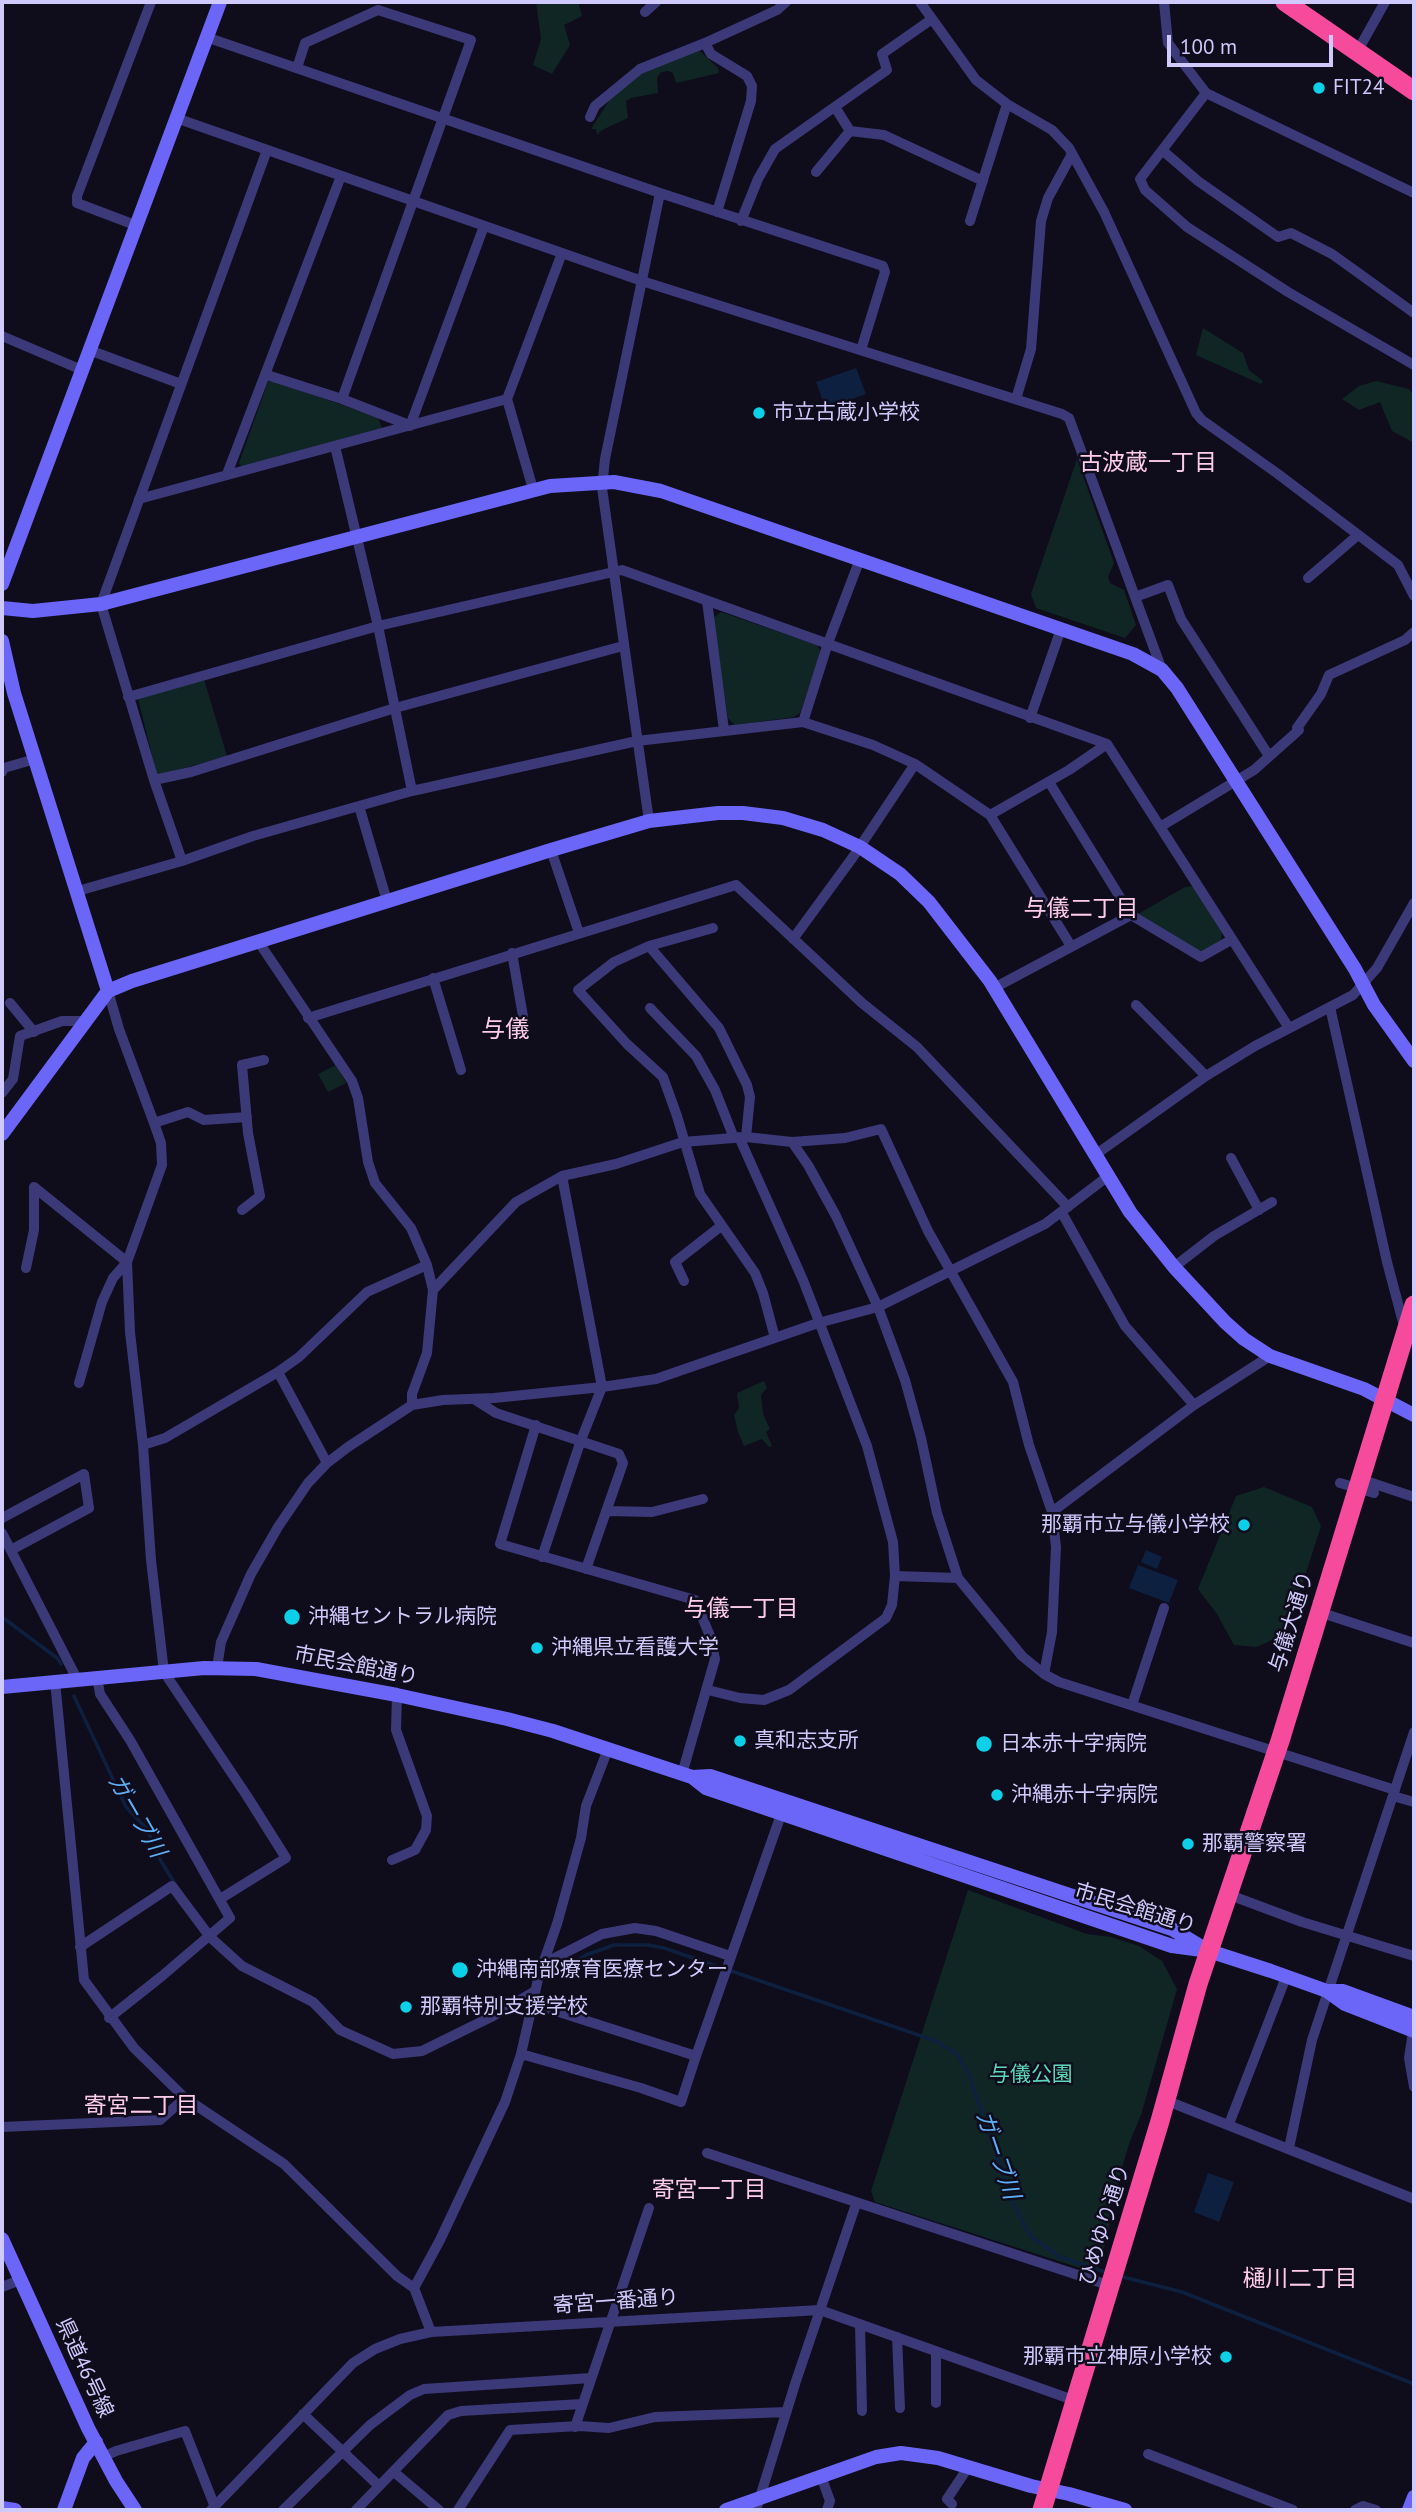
<!DOCTYPE html>
<html>
<head>
<meta charset="utf-8">
<style>
	body { margin:0 }
	#map { position:relative; width:1416px; height:2512px; overflow:hidden; background:#0f0c1c; font-family:"PT Sans",sans-serif }
	canvas { display:block }
	.frame { position:absolute; inset:0; border:4px solid #d0cafc; pointer-events:none }
	.scale { position:absolute; left:1167px; top:35px; width:166px; height:32px; box-sizing:border-box; border:4px solid #d0cafc; border-top:0; padding-left:9px; font-size:21px; line-height:24px; white-space:nowrap; color:#d0cafc; -webkit-text-stroke:5px #0f0c1c; paint-order:stroke }
</style>
</head>
<body>
<div id="map">
<canvas width="1416" height="2512"></canvas>
<div class="frame"></div>
<div class="scale">100 m</div>
</div>
<script>
const g = document.querySelector('canvas').getContext('2d');
g.lineJoin = 'round';
function fill(path, color) { g.fillStyle = color; g.fill(path, 'evenodd'); }
const poly = rows => new Path2D(rows.map(r => 'M' + r).join(''));
function trace(path, color, width, dash) { g.strokeStyle = color; g.lineWidth = width; g.lineCap = dash ? 'butt' : 'round'; g.setLineDash(dash || []); g.stroke(path); }
function drawText(font, color, halo, rows, align = 'center') {
  g.font = font + ' "PT Sans","Noto Sans JP",sans-serif'; g.lineWidth = 5; g.setLineDash([]); g.textBaseline = 'middle'; g.strokeStyle = halo; g.fillStyle = color; for (const [text, x, y, turn = 0] of rows) {
    g.save(); g.translate(x, y); g.rotate((+turn || 0) * Math.PI / 180); g.textAlign = isNaN(turn) ? turn : align; if (halo) g.strokeText(text, 0, 0); g.fillText(text, 0, 0); g.restore();
  }
}
fill(poly([
	[536,2,578,2,582,16,564,25,570,45,552,74,533,65,541,39],
	[699,50,718,68,719,73,676,83,673,73,668,71,661,72,657,78,658,93,631,98,626,101,628,118,602,130,597,135,596,129,591,129,612,96,641,74],
	[1203,328,1243,353,1249,370,1263,381,1261,384,1196,355],
	[275,381,378,418,382,428,242,468,239,463,268,382],
	[1376,381,1409,389,1414,396,1414,443,1392,431,1380,402,1359,410,1342,399,1359,386],
	[1077,459,1114,563,1108,577,1110,583,1124,590,1136,625,1125,638,1036,608,1031,594],
	[721,612,817,645,821,652,800,713,794,717,735,725,728,718,713,618],
	[203,676,227,756,157,776,137,694],
	[1193,886,1222,933,1221,940,1205,951,1197,951,1138,914,1185,887],
	[336,1065,346,1083,328,1092,318,1074],
	[764,1381,767,1388,761,1395,763,1414,770,1429,766,1432,772,1446,769,1447,762,1439,744,1446,738,1432,734,1415,739,1408,737,1393],
	[1264,1487,1312,1507,1321,1526,1302,1585,1287,1621,1276,1638,1257,1647,1234,1645,1217,1614,1198,1589,1236,1496],
	[968,1890,1087,1934,1111,1937,1139,1946,1162,1961,1177,1989,1141,2115,1130,2141,1111,2204,1109,2232,1096,2273,875,2202,871,2191]
]), '#102625');
fill(poly([
	[856,368,866,394,826,409,816,382],
	[1146,1550,1162,1557,1157,1569,1141,1562],
	[1138,1565,1178,1580,1169,1603,1129,1588],
	[1208,2173,1234,2182,1219,2222,1194,2212]
]), '#0e203f');
trace(poly([
	[2,1617,57,1658,61,1664],
	[74,1696,126,1807,147,1829,161,1861,175,1884],
	[549,1976,586,1955,614,1945,648,1945,664,1948,936,2041,957,2054,968,2072,1013,2203,1030,2236,1060,2257,1108,2273],
	[1119,2276,1182,2292,1414,2384]
]), '#0e203f', 3.5);
trace(poly([
	[920,2,976,80,1007,104,1052,130,1069,148,1104,212,1196,413,1202,420,1278,474,1398,565,1414,596],
	[1164,2,1168,43,1206,93,1414,193],
	[645,12,656,2],
	[206,37,660,193,883,266,885,272,861,350],
	[705,43,711,54,747,76,752,86,751,101,717,212],
	[1357,52,1385,2],
	[297,68,305,43,378,10,471,40,342,399],
	[1206,93,1140,179,1145,190,1187,227,1288,292,1414,365],
	[835,107,850,131,884,135,983,181],
	[590,117,595,106,640,69,705,43,777,10,786,2],
	[176,118,642,281,1062,414,1069,418,1162,670],
	[1162,150,1198,181,1278,237,1291,233,1332,254,1414,313],
	[816,172,850,131],
	[741,221,758,179,775,149,887,70,882,54,932,19],
	[970,221,1007,104],
	[135,225,77,203,77,196,151,2],
	[2,336,82,370],
	[89,350,181,384],
	[267,375,342,399,409,425],
	[1016,399,1031,349,1041,221,1048,198,1072,154],
	[410,426,484,226],
	[335,446,378,626,412,791],
	[227,474,341,176],
	[533,489,507,399,562,253],
	[139,499,507,399],
	[1308,578,1358,535],
	[1135,597,1168,585,1181,619,1269,756],
	[707,601,724,730],
	[128,697,378,626,622,570,1107,744,1289,1028],
	[1030,718,1061,629],
	[803,722,828,643,860,559],
	[1297,728,1321,694,1329,675,1405,640,1414,632],
	[2,772,4,768,35,759],
	[154,780,191,772,395,708,623,646],
	[1049,782,1131,915,1201,957,1231,940],
	[359,806,387,901],
	[990,815,1069,770,1107,744],
	[649,821,602,488,605,459,660,193],
	[1160,827,1254,770,1299,730],
	[551,850,579,933],
	[182,861,154,780,101,604,267,150],
	[78,891,182,861,253,836,412,791,637,741,803,722,873,745,915,764,990,815,1071,946],
	[713,928,649,946,614,962,578,990,627,1044,663,1077,677,1116,700,1194,755,1273,763,1293,775,1338],
	[793,939,853,857,915,764],
	[258,941,352,1081,358,1098,368,1162,375,1183,411,1228,427,1265,433,1290,427,1353,412,1394,412,1405],
	[649,946,719,1028,747,1085,750,1097,746,1137],
	[512,953,524,1022],
	[433,978,461,1070],
	[994,988,1131,915],
	[10,1003,34,1032],
	[1136,1005,1206,1076],
	[1330,1007,1387,1262,1404,1326],
	[650,1008,696,1056,715,1090,734,1138],
	[308,1018,736,885,862,1003,917,1047,1068,1207],
	[2,1093,13,1079,20,1036,62,1021,84,1021],
	[154,1123,188,1112,204,1120,247,1117],
	[792,1142,808,1165,836,1216,878,1307,905,1380,921,1438,937,1513,958,1578,1022,1656,1044,1674,1059,1682,1395,1790],
	[1095,1155,1206,1076,1255,1046,1353,995,1377,968,1414,903],
	[1231,1158,1259,1210],
	[242,1210,260,1196,248,1133,242,1065,264,1060],
	[1062,1213,1125,1326,1194,1405],
	[1174,1267,1214,1236,1272,1202],
	[26,1268,34,1230,34,1187,127,1262,130,1332,143,1445,151,1560,164,1672,247,1796,286,1858,220,1899],
	[684,1281,675,1262,721,1226],
	[433,1290,516,1202,562,1176,616,1164,683,1142,746,1137,792,1142,845,1138,881,1129,928,1231,1013,1382,1029,1445,1052,1512,1056,1547,1052,1632,1044,1674],
	[278,1372,327,1463],
	[79,1383,102,1302,113,1278,127,1262,162,1165,161,1143,154,1123,119,1029,108,991],
	[474,1399,496,1413,619,1454,623,1463,586,1569],
	[536,1425,500,1544,695,1600,710,1636,715,1659,682,1774],
	[143,1445,165,1438,278,1372,299,1357,367,1292,427,1265],
	[1360,1479,1414,1497],
	[1340,1483,1374,1493],
	[606,1511,652,1512,703,1499],
	[1052,1512,1194,1405,1270,1356],
	[2,1518,84,1474,89,1508,11,1550],
	[2,1533,77,1679],
	[542,1557,581,1440,602,1387,562,1176],
	[895,1576,958,1578],
	[1319,1612,1414,1643],
	[217,1668,221,1642,251,1574,278,1527,308,1483,327,1463,348,1447,412,1405,443,1400,494,1398,602,1387,656,1379,818,1323,878,1307,1045,1224,1107,1177],
	[97,1677,100,1694,130,1740,230,1918,162,1976,109,2018],
	[55,1681,84,1980,134,2048,185,2098,284,2164,397,2276,414,2288,431,2332],
	[708,1690,740,1698,764,1700,789,1690,886,1618,892,1605,895,1576,893,1542,867,1446,803,1280,739,1137],
	[1132,1705,1164,1608],
	[1393,1796,1414,1802],
	[392,1860,415,1850,426,1830,427,1816,396,1730,397,1695],
	[1227,1894,1302,1922,1414,1956],
	[80,1947,172,1886,210,1937,242,1966,313,2002,340,2030,393,2054,422,2051,493,2016,535,1991],
	[543,1964,602,1934,635,1928,656,1931,730,1956],
	[531,2003,696,2056,783,1809],
	[1414,2025,1409,2058,1414,2087],
	[521,2054,641,2088,681,2102,696,2056],
	[1165,2100,1414,2199],
	[1229,2124,1286,1977],
	[2,2127,160,2120,185,2098],
	[1289,2148,1312,2040,1414,1732],
	[707,2153,1111,2286],
	[2,2287,20,2280],
	[414,2288,440,2240,505,2102,521,2054,539,1975,557,1924,581,1838,586,1806,608,1749],
	[860,2324,862,2411],
	[897,2337,900,2408],
	[936,2351,936,2403],
	[303,2414,379,2486],
	[575,2427,649,2208],
	[1148,2454,1293,2510],
	[103,2457,116,2451,185,2431,215,2507],
	[394,2472,439,2510],
	[821,2476,830,2501,827,2510],
	[952,2504,947,2499,969,2466],
	[211,2510,353,2363,375,2349,400,2339,431,2332,820,2310,1076,2401],
	[283,2510,370,2425,410,2395,424,2389,591,2378],
	[356,2510,448,2415,461,2411,582,2404],
	[458,2510,510,2430,579,2426,609,2428,655,2417,786,2412],
	[756,2510,796,2381,856,2204],
	[1355,2510,1363,2506,1376,2510]
]), '#3c3979', 10);
trace(poly([
	[2,584,220,2],
	[2,608,33,611,101,604,550,486,614,482,661,491,1133,654,1162,670,1177,688,1355,969,1374,1005,1414,1061],
	[2,641,14,693,108,991],
	[2,1134,108,991,132,981,551,850,649,821,718,813,743,813,783,818,823,830,860,847,900,874,929,902,990,981,1130,1212,1174,1267,1225,1322,1244,1339,1270,1356,1364,1389,1414,1415],
	[2,1687,204,1668,256,1669,397,1695,507,1719,553,1731,692,1777,706,1788,1172,1946,1209,1951,1271,1971,1327,1991,1345,2004,1414,2031],
	[692,1777,710,1776,1172,1929,1205,1949],
	[1327,1991,1343,1991,1414,2017],
	[2,2239,88,2428,116,2481,135,2510],
	[2,2508,15,2510],
	[64,2510,83,2458,96,2442],
	[726,2510,876,2457,901,2453,938,2458,1031,2486,1069,2494,1125,2510],
	[1409,2510,1414,2497]
]), '#6b66f8', 14);
trace(poly([
	[1285,2,1414,91],
	[1042,2510,1160,2121,1198,1984,1280,1741,1414,1305]
]), '#f64b9c', 19);
for (const [x, y, r, color] of [
	[1319,88,7,"#0bd0e7"],
	[759,413,7,"#0bd0e7"],
	[1244,1525,7,"#0bd0e7"],
	[292,1617,9,"#0bd0e7"],
	[537,1648,7,"#0bd0e7"],
	[740,1741,7,"#0bd0e7"],
	[984,1744,9,"#0bd0e7"],
	[997,1795,7,"#0bd0e7"],
	[1188,1844,7,"#0bd0e7"],
	[460,1970,9,"#0bd0e7"],
	[406,2007,7,"#0bd0e7"],
	[1226,2357,7,"#0bd0e7"]
]) { const dot = new Path2D(); dot.arc(x, y, r, 0, 2 * Math.PI); g.fillStyle = color; g.fill(dot); trace(dot, '#0f0c1c', 2.5); }
drawText('21px', '#d0cafc', '#0f0c1c', [
	["FIT24",1333,88],
	["市立古蔵小学校",773,413],
	["那覇市立与儀小学校",1230,1525,"right"],
	["沖縄セントラル病院",308,1617],
	["沖縄県立看護大学",551,1648],
	["真和志支所",754,1741],
	["日本赤十字病院",1000,1744],
	["沖縄赤十字病院",1011,1795],
	["那覇警察署",1202,1844],
	["沖縄南部療育医療センター",476,1970],
	["那覇特別支援学校",420,2007],
	["那覇市立神原小学校",1212,2357,"right"]
], 'left');
drawText('21px', '#d0cafc', '#0f0c1c', [
	["与儀大通り",1292,1622,-73],
	["市民会館通り",356,1666,11],
	["市民会館通り",1135,1909,17],
	["ひめゆり通り",1105,2225,-73],
	["寄宮一番通り",616,2302,-4],
	["県道46号線",84,2368,65]
]);
drawText('21px', '#5bd8b9', '#0f0c1c', [
	["与儀公園",1031,2075]
]);
drawText('23px', '#fdccea', '#0f0c1c', [
	["古波蔵一丁目",1148,463],
	["与儀二丁目",1081,909],
	["与儀一丁目",741,1609],
	["寄宮二丁目",141,2106],
	["寄宮一丁目",709,2190],
	["樋川二丁目",1300,2279]
]);
drawText('italic 23px', '#5daff7', '#0f0c1c', [
	["ガーブ川",136,1816,60],
	["ガーブ川",997,2155,71]
]);
drawText('24px', '#fdccea', '#0f0c1c', [
	["与儀",505,1030]
]);
</script>
</body>
</html>
